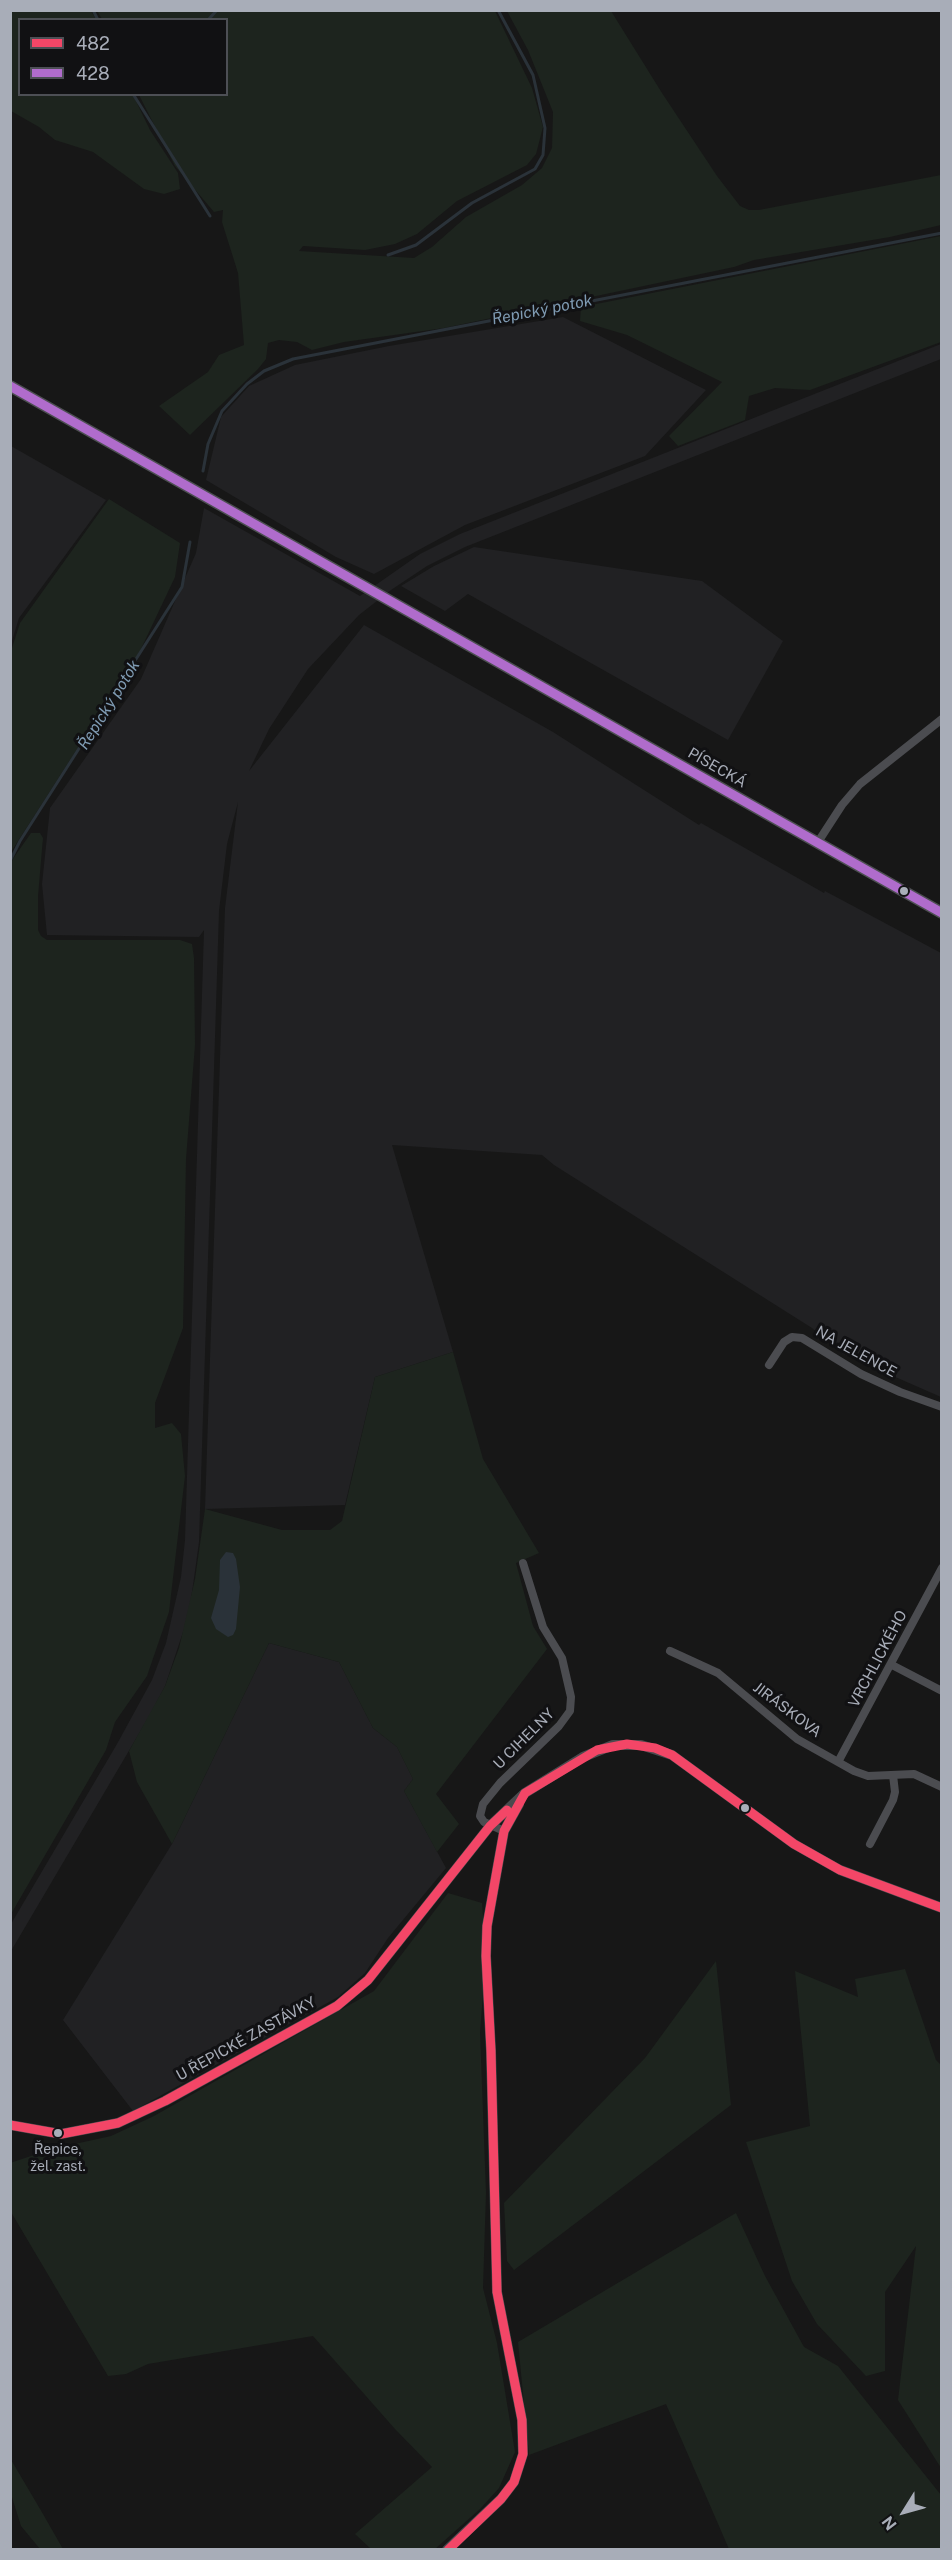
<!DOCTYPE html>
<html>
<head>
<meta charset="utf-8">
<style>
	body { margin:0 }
	#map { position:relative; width:952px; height:2560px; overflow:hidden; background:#171717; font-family:"Public Sans",sans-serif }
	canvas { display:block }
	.frame { position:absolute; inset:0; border:12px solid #a8adb8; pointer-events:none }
	.legend { position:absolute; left:18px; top:18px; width:210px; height:78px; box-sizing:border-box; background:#111113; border:2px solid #4d4f55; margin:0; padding:8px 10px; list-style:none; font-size:18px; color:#a8adb8 }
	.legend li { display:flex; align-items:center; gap:12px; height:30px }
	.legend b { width:30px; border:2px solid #4d4f55 }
	.north { position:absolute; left:874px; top:2482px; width:60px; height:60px; -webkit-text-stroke:4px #111113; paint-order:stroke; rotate:233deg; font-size:16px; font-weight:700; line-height:24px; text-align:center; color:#a8adb8 }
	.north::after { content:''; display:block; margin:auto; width:21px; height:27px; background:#a8adb8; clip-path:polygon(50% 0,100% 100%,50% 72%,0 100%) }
</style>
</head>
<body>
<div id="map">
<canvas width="952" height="2560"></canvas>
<div class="frame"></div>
<ul class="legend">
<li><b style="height:8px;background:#f34667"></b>482</li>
<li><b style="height:8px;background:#b06ccc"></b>428</li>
</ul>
<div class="north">N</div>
</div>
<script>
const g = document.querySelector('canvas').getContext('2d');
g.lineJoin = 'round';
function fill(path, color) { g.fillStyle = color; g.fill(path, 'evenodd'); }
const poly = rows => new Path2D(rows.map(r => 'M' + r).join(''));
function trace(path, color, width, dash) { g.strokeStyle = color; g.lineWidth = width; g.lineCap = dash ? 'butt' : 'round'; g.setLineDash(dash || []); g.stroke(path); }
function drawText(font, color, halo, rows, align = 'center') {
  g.font = font + ' "Public Sans",sans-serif'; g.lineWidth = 6; g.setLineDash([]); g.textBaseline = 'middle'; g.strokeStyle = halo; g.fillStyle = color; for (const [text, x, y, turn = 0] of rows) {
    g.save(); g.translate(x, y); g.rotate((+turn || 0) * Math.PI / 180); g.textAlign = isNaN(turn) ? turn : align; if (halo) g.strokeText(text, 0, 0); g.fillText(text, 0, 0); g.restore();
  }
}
fill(poly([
	[563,317,706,390,645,456,465,525,374,574,336,557,206,480,221,417,249,386,295,365,389,346],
	[941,344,941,359,465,547,427,566,391,590,359,615,308,669,269,729,249,771,364,625,553,732,699,825,701,823,824,893,825,891,941,953,941,1397,843,1354,812,1328,554,1165,542,1155,392,1145,453,1352,375,1377,345,1505,205,1509,225,908,238,802,227,844,219,911,199,1542,189,1614,165,1686,150,1715,11,1951,11,1924,117,1744,152,1680,166,1643,181,1577,185,1540,204,930,199,937,47,935,42,884,50,808,141,679,196,553,204,508,360,596,420,554,460,534],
	[11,446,106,500,19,618,11,644],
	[474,547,702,581,783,641,728,740,468,594,445,611,401,586,434,566],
	[269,1643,339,1662,373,1728,397,1747,413,1779,404,1791,446,1868,388,1938,365,1973,338,1997,133,2111,63,2020,172,1844]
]), '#212123');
fill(poly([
	[10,11,91,11,96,19,20,20,20,94,133,95,150,130,178,173,180,189,164,194,144,189,93,152,55,140,39,127,11,111],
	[507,11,611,11,662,93,717,176,740,206,749,210,759,210,941,175,941,225,890,237,754,260,734,267,444,328,344,342,312,350,297,342,279,340,268,343,266,359,258,369,190,435,159,406,208,372,219,355,244,345,238,273,222,222,223,210,214,212,175,166,139,95,226,94,226,20,102,19,97,11,495,11,532,88,543,127,536,154,527,165,457,201,417,234,395,244,365,250,303,246,299,251,414,258,432,247,466,217,522,185,542,168,552,148,553,112,528,50],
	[941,236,941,342,810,390,775,388,749,396,745,420,678,446,669,436,722,382,627,335,580,321,581,307],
	[109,499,180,543,175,577,140,651,11,852,11,651,20,623],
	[31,833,40,833,43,838,38,896,38,930,41,936,47,940,180,940,192,944,194,958,195,1045,186,1159,183,1328,155,1403,155,1428,172,1423,181,1434,185,1476,169,1612,147,1676,115,1722,106,1750,11,1914,10,863],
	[453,1352,483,1459,539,1553,516,1563,533,1626,547,1649,436,1794,459,1824,437,1852,404,1791,413,1779,397,1747,373,1728,339,1662,269,1643,172,1844,137,1782,129,1751,165,1686,179,1648,195,1579,205,1509,282,1530,330,1530,342,1521,375,1377],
	[448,1893,482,1903,486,1956,480,2032,486,2193,483,2288,497,2343,515,2452,499,2488,480,2509,435,2549,371,2549,355,2534,432,2467,395,2429,313,2336,148,2364,126,2374,108,2376,11,2212,10,2163,52,2149,111,2136,154,2116,374,1991],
	[716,1961,731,2105,514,2270,507,2261,504,2203,645,2058],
	[905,1969,936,2060,941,2065,941,2468,898,2400,916,2246,885,2292,885,2371,866,2376,817,2324,792,2281,746,2142,810,2126,795,1971,858,1997,855,1979],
	[736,2213,765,2276,804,2347,838,2366,941,2495,941,2549,729,2549,666,2404,529,2455,518,2342],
	[10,2458,43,2514,63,2549,40,2549,21,2526,11,2494]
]), '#1d241e');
fill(poly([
	[226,1552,233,1553,236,1559,240,1587,236,1629,233,1635,228,1637,216,1629,211,1618,219,1590,220,1560]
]), '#2a3239');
trace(poly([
	[93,10,98,20],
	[208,20,217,10],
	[133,94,210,216],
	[388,255,416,245,472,203,535,169,543,155,545,128,533,75,498,10],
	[203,471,208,444,222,411,247,384,264,371,293,359,942,233],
	[10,861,20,841,182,587,190,542]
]), '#2a3239', 3);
trace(poly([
	[818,842,842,805,860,784,942,719],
	[769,1365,784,1342,792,1337,802,1338,861,1374,900,1392,942,1407],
	[670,1651,718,1673,797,1739,854,1771,868,1776,914,1774,942,1787],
	[892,1665,942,1691],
	[838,1762,942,1568],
	[504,1831,484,1822,480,1816,483,1804,500,1783,559,1726,570,1711,571,1697,562,1658,543,1627,523,1563],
	[870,1844,893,1800,895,1792,893,1775]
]), '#4b4c50', 8);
trace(poly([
	[10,2125,61,2134,118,2123,165,2101,337,2006,368,1980,490,1826,525,1793,583,1757,613,1745,641,1745,672,1755,794,1844,840,1870,942,1908],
	[447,2550,501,2499,514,2482,523,2454,522,2420,497,2292,491,2051,486,1956,487,1926,504,1831,519,1804]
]), '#4a4a4e', 10);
trace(poly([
	[10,386,942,913]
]), '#4d4f52', 12);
trace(poly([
	[10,2125,61,2134,118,2123,165,2101,337,2006,368,1980,490,1826,507,1810],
	[448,2550,501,2499,514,2482,523,2454,522,2420,497,2292,491,2051,486,1956,487,1926,504,1831,525,1793,597,1750,627,1744,655,1748,672,1755,794,1844,840,1870,942,1908]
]), '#f34667', 9);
trace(poly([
	[10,386,942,913]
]), '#b06ccc', 9);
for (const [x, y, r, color] of [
	[904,891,5,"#a8adb8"],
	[745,1808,5,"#a8adb8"],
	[58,2133,5,"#a8adb8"]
]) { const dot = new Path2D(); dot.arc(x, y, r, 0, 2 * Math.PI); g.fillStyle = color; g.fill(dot); trace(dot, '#111113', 2); }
drawText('14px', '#a8adb8', '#111113', [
	["Řepice,",58,2150],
	["žel. zast.",58,2167]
]);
drawText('15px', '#a8adb8', '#111113', [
	["PÍSECKÁ",717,768,30],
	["NA JELENCE",856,1352,29],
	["VRCHLICKÉHO",878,1659,-62],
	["JIRÁSKOVA",787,1710,37],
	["U CIHELNY",524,1739,-45],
	["U ŘEPICKÉ ZASTÁVKY",246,2039,-29]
]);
drawText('italic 16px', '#7f9bb3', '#111113', [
	["Řepický potok",542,310,-11],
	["Řepický potok",109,705,-58]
]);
</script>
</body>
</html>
